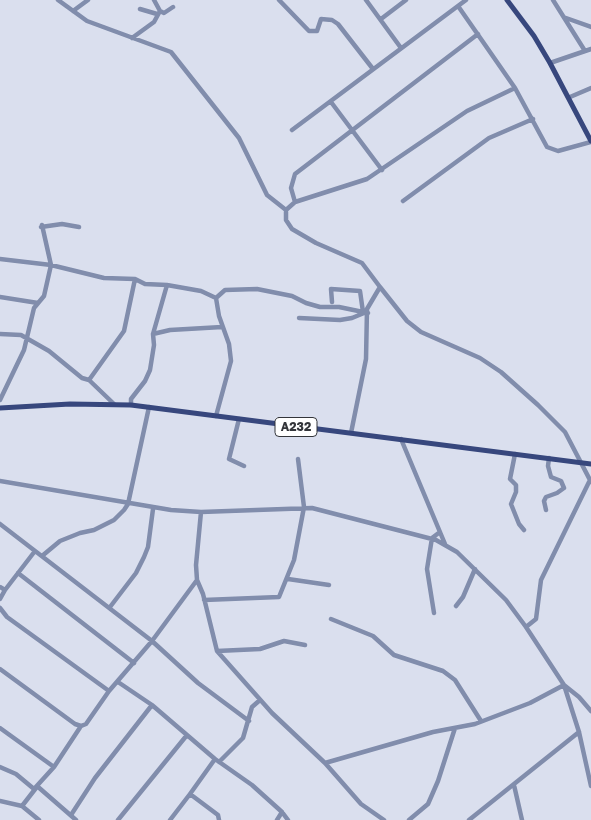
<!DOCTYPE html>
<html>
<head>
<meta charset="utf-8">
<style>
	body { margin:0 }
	canvas { display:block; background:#dadfee }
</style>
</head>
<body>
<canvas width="591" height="820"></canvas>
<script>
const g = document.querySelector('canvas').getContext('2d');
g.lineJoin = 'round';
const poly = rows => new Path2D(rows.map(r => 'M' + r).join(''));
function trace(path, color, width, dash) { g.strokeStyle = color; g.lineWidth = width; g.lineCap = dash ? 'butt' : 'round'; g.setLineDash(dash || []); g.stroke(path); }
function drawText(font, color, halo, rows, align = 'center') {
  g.font = font + ' "Golos Text",sans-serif'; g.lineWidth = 4; g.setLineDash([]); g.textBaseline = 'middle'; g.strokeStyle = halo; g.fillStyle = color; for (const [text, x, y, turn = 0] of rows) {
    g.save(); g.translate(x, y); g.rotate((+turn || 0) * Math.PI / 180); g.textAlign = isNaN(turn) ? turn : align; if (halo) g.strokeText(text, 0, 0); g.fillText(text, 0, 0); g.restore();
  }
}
trace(poly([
	[58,0,87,21,171,52,239,138,267,195,286,210],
	[279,0,309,31,317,31,321,19,332,20,338,24,373,69],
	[366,0,401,48],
	[553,0,585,51],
	[458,6,515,88],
	[140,9,157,14],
	[73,11,88,0],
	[160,11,164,13,173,7],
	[566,18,591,27],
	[381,19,406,0],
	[132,38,154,22,160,11,154,0],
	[550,63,591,49],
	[570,97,591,88],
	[331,102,382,170],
	[292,130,466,0],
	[403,201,489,138,533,119],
	[295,202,291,188,295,174,478,34],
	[41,227,62,224,79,227],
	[0,259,51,265,104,278,135,279,145,284,167,285,201,291,216,298],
	[380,287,407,321,421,332,480,358,501,372,538,405,565,432,591,482],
	[0,297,38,303],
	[332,302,331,289,360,291,363,312],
	[299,318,340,320,352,318,364,313],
	[0,334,21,335,49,351,82,378,89,380,114,404],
	[153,334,170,330,222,327],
	[89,380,124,331,135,279],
	[0,400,24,350,34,308,44,296,51,265,42,225],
	[131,405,131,399,145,381,150,370,154,345,153,334,167,285],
	[216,416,231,361,229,344,219,316,216,298,225,290,257,289,292,296,306,303,320,307,339,307,368,313],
	[239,419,229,459,244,466],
	[351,433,366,359,367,309,380,287,362,263,316,243,292,229,286,220,286,210,295,202,367,179,467,111,515,88,547,147,558,151,591,142],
	[401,439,445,544],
	[515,454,510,479,516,485,516,492,511,504,519,524,524,530],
	[0,481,171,510,201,512,312,508,436,540,457,552,506,600,526,627,564,685,579,697,591,711],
	[546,510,544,501,546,497,557,493,564,488,561,481,551,477,548,466,549,458],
	[201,512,196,565,197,580,203,594,217,651,272,713,325,763,361,804,384,820],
	[0,524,152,641,198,683,249,721],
	[42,556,60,541,80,533,94,530,114,520,124,510,128,504,149,407],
	[18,573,134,663],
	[288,579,329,585],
	[0,587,5,590,0,599],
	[5,590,35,551],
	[204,600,279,597,294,560,304,507,298,459],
	[456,606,463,597,475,569],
	[110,607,136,573,144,557,148,547,153,509],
	[0,608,7,617,109,691],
	[434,613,427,569,432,538,440,532],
	[331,619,373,636,394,655,443,671,455,680,481,721],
	[526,627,536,619,541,580,590,480],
	[217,651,260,649,284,641,305,645],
	[0,669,75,724,81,726],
	[118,682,152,705,215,759],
	[0,728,54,767],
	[219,762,243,738,252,707,260,700],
	[325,763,433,732,475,724,530,703,564,685,579,732,591,786],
	[0,767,16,774,34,789,37,786,76,820],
	[514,785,522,820],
	[34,789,54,767,81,726,86,724,109,691,152,641,197,580],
	[0,801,22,806,39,820],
	[22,806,36,788],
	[282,812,288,820],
	[71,815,95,778,152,705],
	[118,820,187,735],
	[170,820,190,794],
	[219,820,218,815,190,794,215,759,252,785,282,812,277,820],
	[409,820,428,804,438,781,455,728],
	[469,820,579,732]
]), '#818dac', 4.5);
trace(poly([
	[507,0,534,36,550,63,591,141],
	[0,408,70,404,131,405,591,464]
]), '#37477d', 5);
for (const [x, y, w] of [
	[296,427,42]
]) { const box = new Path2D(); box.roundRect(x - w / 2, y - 9.5, w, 19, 4); g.fillStyle = '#fff'; g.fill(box); trace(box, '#33353a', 1); }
drawText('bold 12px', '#33353a', null, [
	["A232",296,427]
]);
</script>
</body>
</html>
